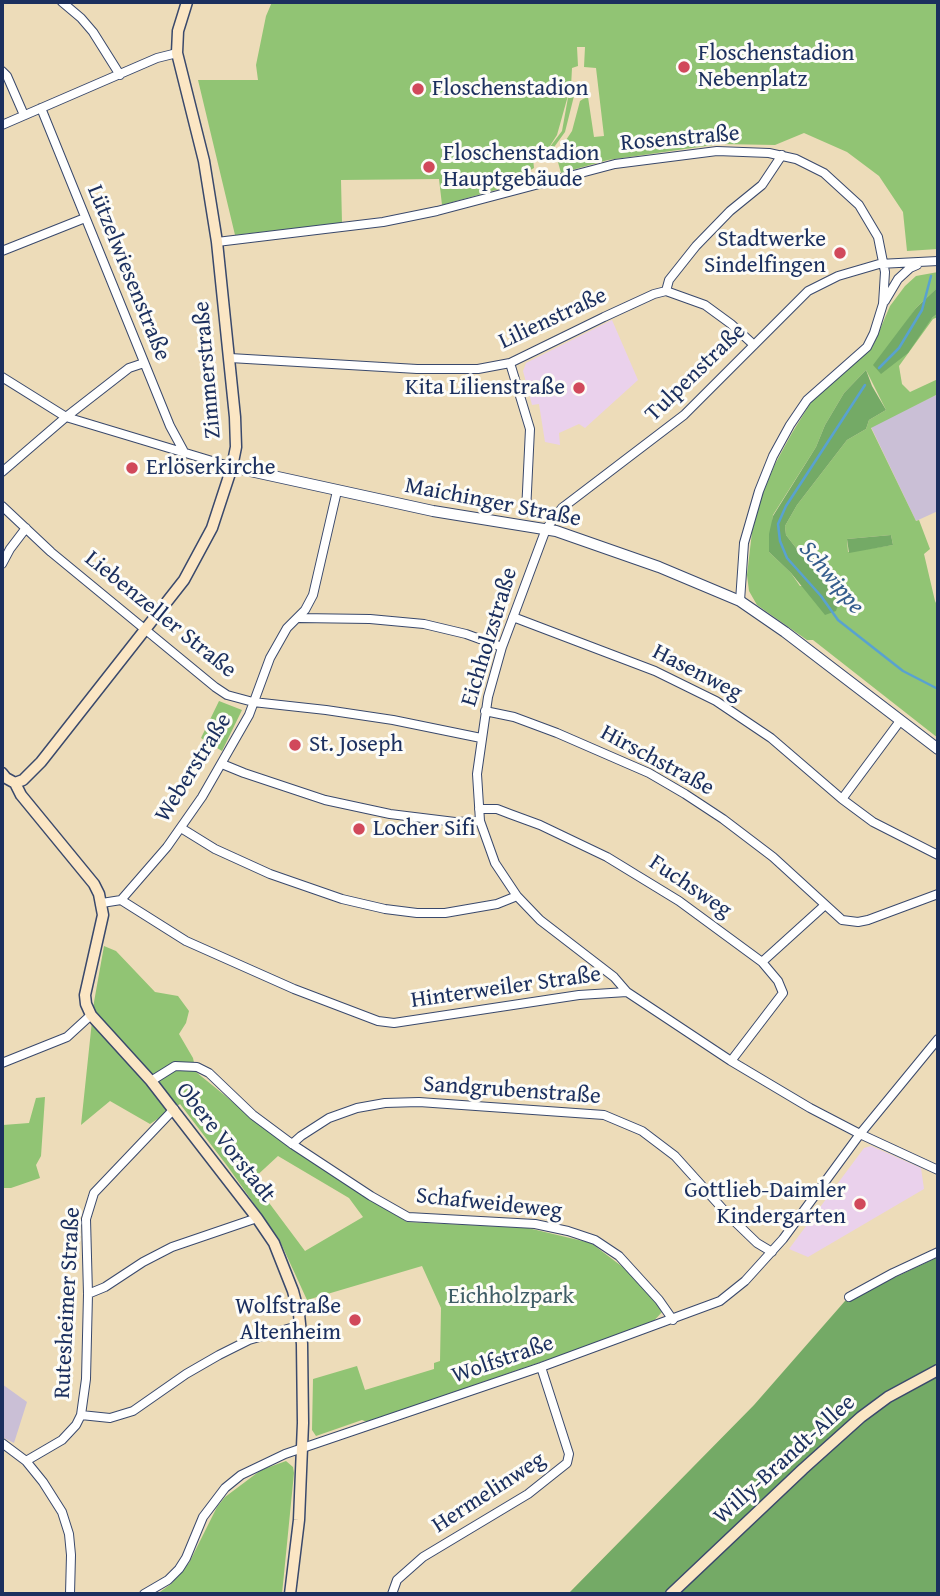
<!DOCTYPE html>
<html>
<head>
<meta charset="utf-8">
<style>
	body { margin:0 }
	#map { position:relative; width:940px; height:1596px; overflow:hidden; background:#eddcb9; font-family:"Gentium Book Plus",serif }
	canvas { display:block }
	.frame { position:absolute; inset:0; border:4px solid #1b2f5e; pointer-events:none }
</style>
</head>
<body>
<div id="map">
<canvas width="940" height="1596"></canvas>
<div class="frame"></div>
</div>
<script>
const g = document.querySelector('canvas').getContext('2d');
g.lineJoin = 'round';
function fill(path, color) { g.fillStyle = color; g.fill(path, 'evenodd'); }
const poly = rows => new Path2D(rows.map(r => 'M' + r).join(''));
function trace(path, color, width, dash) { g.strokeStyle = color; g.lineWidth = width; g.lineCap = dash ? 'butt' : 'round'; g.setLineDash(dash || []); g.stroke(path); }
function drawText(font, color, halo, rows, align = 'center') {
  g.font = font + ' "Gentium Book Plus",serif'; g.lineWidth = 6; g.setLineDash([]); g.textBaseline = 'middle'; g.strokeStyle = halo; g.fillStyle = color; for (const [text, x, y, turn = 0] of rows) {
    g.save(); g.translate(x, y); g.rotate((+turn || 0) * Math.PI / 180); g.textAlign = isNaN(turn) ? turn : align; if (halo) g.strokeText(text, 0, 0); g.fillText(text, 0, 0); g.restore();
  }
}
fill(poly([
	[612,320,638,380,585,428,579,424,559,433,560,445,545,442,539,404,532,405,523,371,526,363],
	[871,1146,921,1168,924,1189,808,1257,789,1249,864,1148]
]), '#ead1ec');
fill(poly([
	[938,394,938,511,916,521,871,427],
	[2,1384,27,1402,14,1443,2,1437]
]), '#cabfd6');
fill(poly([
	[272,2,938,2,938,249,907,251,903,212,879,176,847,152,804,133,775,145,720,144,608,160,561,173,556,155,572,131,580,101,583,99,588,97,594,137,604,136,596,68,584,67,585,47,577,47,578,66,572,68,571,87,576,88,565,132,552,150,549,148,562,131,569,92,557,135,548,149,533,150,536,159,533,159,534,168,527,172,528,181,442,205,439,179,341,180,342,223,235,235,198,80,258,80,256,65,266,16],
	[938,272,938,287,916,308,899,333,932,318,938,313,938,317,933,319,899,366,902,384,910,392,938,379,938,394,871,428,916,521,919,520,930,549,924,554,935,601,938,607,938,738,813,640,807,640,757,605,749,591,747,575,752,532,762,495,775,464,792,433,811,402,872,348,890,306,905,286,916,276],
	[866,370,886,410,869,420,866,429,847,440,797,505,785,526,786,535,807,562,832,583,800,586,791,573,769,552,773,515,816,447,825,425,844,393],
	[891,535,893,545,848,552,847,539],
	[219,701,242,710,222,751,201,738],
	[104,946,116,951,155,992,178,996,189,1011,186,1023,179,1034,193,1058,196,1072,287,1146,407,1222,528,1228,591,1243,628,1271,663,1311,651,1324,367,1422,362,1420,316,1436,312,1430,313,1379,357,1366,365,1390,434,1369,434,1363,440,1361,441,1308,422,1266,307,1300,279,1239,228,1167,180,1104,150,1124,110,1101,81,1125,94,1002],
	[278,1156,349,1198,363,1217,305,1251,252,1180],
	[45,1097,41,1156,36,1165,40,1178,11,1188,2,1188,2,1123,3,1125,29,1123,36,1098],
	[286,1461,293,1467,294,1473,282,1594,157,1594,171,1584,189,1563,217,1507,225,1497,261,1470]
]), '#91c474');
fill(poly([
	[938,287,938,313,932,318,908,353,881,374,873,365,916,308],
	[866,370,872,386,886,410,869,420,866,429,847,440,797,505,785,526,786,535,807,562,832,583,838,605,836,611,825,615,791,573,769,552,769,534,773,516,816,447,825,425,844,393],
	[891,535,893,545,849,553,847,539],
	[938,1257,938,1594,568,1594,754,1405,845,1301]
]), '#74aa66');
trace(poly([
	[879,368,899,348,922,310,931,276],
	[865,385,786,506,778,524,780,541,787,558,821,596,838,620,903,671,938,689]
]), '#59a2d0', 2.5);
const minor = poly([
	[62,2,81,18,93,32,120,75],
	[2,71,7,76,24,115],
	[41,108,170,426,183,450],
	[2,125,157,58,177,53],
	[217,242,383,222,437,211,615,164,717,151,769,153,796,159,824,173,859,205,878,237,885,272,883,304,874,333,867,347,807,400,790,425,773,456,759,491,744,543,740,601],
	[2,251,85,218],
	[666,291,705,305,731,324,754,345],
	[885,301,898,279,910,268,917,265],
	[230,358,417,369,478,369,510,363,604,317,654,294,666,291,669,280,696,246,730,211,762,185,782,155],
	[510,363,530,429,526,512],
	[2,377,66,417,232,467],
	[2,472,66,417,129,368,144,363],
	[2,506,51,552,215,687,227,695,253,702,326,710,393,720,481,738],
	[2,564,10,549,26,528],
	[513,617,655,671,716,701,771,738,842,799,873,822,938,855],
	[299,618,370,619,424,624,466,634,502,647],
	[485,711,514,717,557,733,649,773,685,794,723,819,773,857,842,920,858,922,868,920,938,894],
	[222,764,244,773,325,800,390,814,455,822,480,821],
	[842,799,900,721],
	[479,809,497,809,510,814,540,825,607,857,679,901,762,962,778,981,783,993,731,1061],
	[181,828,215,849,270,874,342,899,385,909,417,913,445,913,497,904,517,896],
	[121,900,167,847,202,797,249,715,270,658,287,628,305,610,313,595,337,491],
	[102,903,121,900,186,941,294,989,378,1021,394,1023,579,995,627,992,731,1061,810,1108,860,1134,938,1170],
	[762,962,825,905],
	[627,992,614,977,540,920,517,896,495,863,480,821,477,774,488,697,502,647,546,529,562,508,684,415,808,291,838,276,879,264,938,261],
	[2,1063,67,1037,91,1015],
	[151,1081,175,1066,197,1067,209,1073,253,1115,292,1144,371,1196,408,1217,535,1224,568,1231,595,1240,619,1256,659,1300,673,1320],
	[292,1144,301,1136,329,1118,357,1108,385,1103,419,1102,604,1115,642,1131,675,1156,730,1217,757,1243,772,1252],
	[88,1294,105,1287,143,1262,172,1247,257,1218],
	[849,1297,893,1273,938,1252],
	[81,1415,110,1418,133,1411,186,1374,219,1355,249,1340,301,1325],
	[2,1443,26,1461,43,1482,62,1512,69,1534,71,1555,70,1594],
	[26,1461,62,1440,76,1425,81,1415,86,1379,88,1294,86,1219,94,1193,174,1109],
	[144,1594,168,1580,179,1569,186,1558,203,1517,225,1488,241,1475,285,1454,541,1367,720,1301,745,1281,783,1239,860,1134,938,1039],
	[392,1594,397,1580,423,1557,528,1494,567,1463,569,1454,541,1367]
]);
const tertiary = poly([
	[232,467,433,511,556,531,659,567,740,601,785,632,938,749]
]);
const secondary = poly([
	[2,773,6,778,15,783,21,795,94,884,99,894,103,915,85,995,86,1004,91,1015,151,1081,257,1218,274,1243,293,1291,299,1314,302,1344,303,1423,299,1520,290,1594],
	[15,783,23,780,41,762,184,580,212,528,232,467,236,447,235,417,217,242,204,161,177,53,178,31,187,2],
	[671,1594,803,1469,861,1417,888,1397,938,1370]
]);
trace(minor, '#3a496c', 10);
trace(tertiary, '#3a496c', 12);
trace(secondary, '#3a496c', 13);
trace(minor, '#fff', 8);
trace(tertiary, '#fff', 10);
trace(secondary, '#fbe6c4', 10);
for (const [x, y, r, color] of [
	[684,67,7,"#d1495b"],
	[418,89,7,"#d1495b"],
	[429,167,7,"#d1495b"],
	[840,253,7,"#d1495b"],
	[579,388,7,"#d1495b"],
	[132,468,7,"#d1495b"],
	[295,745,7,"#d1495b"],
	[359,829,7,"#d1495b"],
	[860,1204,7,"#d1495b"],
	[355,1320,7,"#d1495b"]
]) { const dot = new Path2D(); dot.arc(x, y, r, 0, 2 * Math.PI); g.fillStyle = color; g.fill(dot); trace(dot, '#fdfcf7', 2.5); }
drawText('23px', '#1b2f5e', '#fdfcf7', [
	["Floschenstadion",698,54],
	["Nebenplatz",698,80],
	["Floschenstadion",432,89],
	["Floschenstadion",443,154],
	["Hauptgebäude",443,180],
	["Stadtwerke",826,240,"right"],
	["Sindelfingen",826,266,"right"],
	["Kita Lilienstraße",565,388,"right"],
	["Erlöserkirche",146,468],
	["St. Joseph",309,745],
	["Locher Sifi",373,829],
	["Gottlieb-Daimler",846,1191,"right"],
	["Kindergarten",846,1217,"right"],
	["Wolfstraße",341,1307,"right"],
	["Altenheim",341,1333,"right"]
], 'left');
drawText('23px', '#1b2f5e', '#fdfcf7', [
	["Rosenstraße",680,139,-5],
	["Lützelwiesenstraße",128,273,68],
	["Lilienstraße",553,319,-25],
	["Zimmerstraße",208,370,-95],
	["Tulpenstraße",696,373,-44],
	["Maichinger Straße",493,503,11],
	["Liebenzeller Straße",160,615,39],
	["Eichholzstraße",490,637,-73],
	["Hasenweg",697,673,27],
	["Hirschstraße",657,761,28],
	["Weberstraße",194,768,-58],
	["Fuchsweg",690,887,34],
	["Hinterweiler Straße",506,988,-8],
	["Sandgrubenstraße",512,1091,4],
	["Obere Vorstadt",225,1143,52],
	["Schafweideweg",489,1204,6],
	["Rutesheimer Straße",68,1303,-87],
	["Wolfstraße",503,1360,-19],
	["Willy-Brandt-Allee",785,1460,-42],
	["Hermelinweg",489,1493,-33]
]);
drawText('23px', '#3e5c65', '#fdfcf7', [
	["Eichholzpark",511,1297]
]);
drawText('italic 24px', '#345d8c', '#fdfcf7', [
	["Schwippe",831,578,50]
]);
</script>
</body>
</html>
